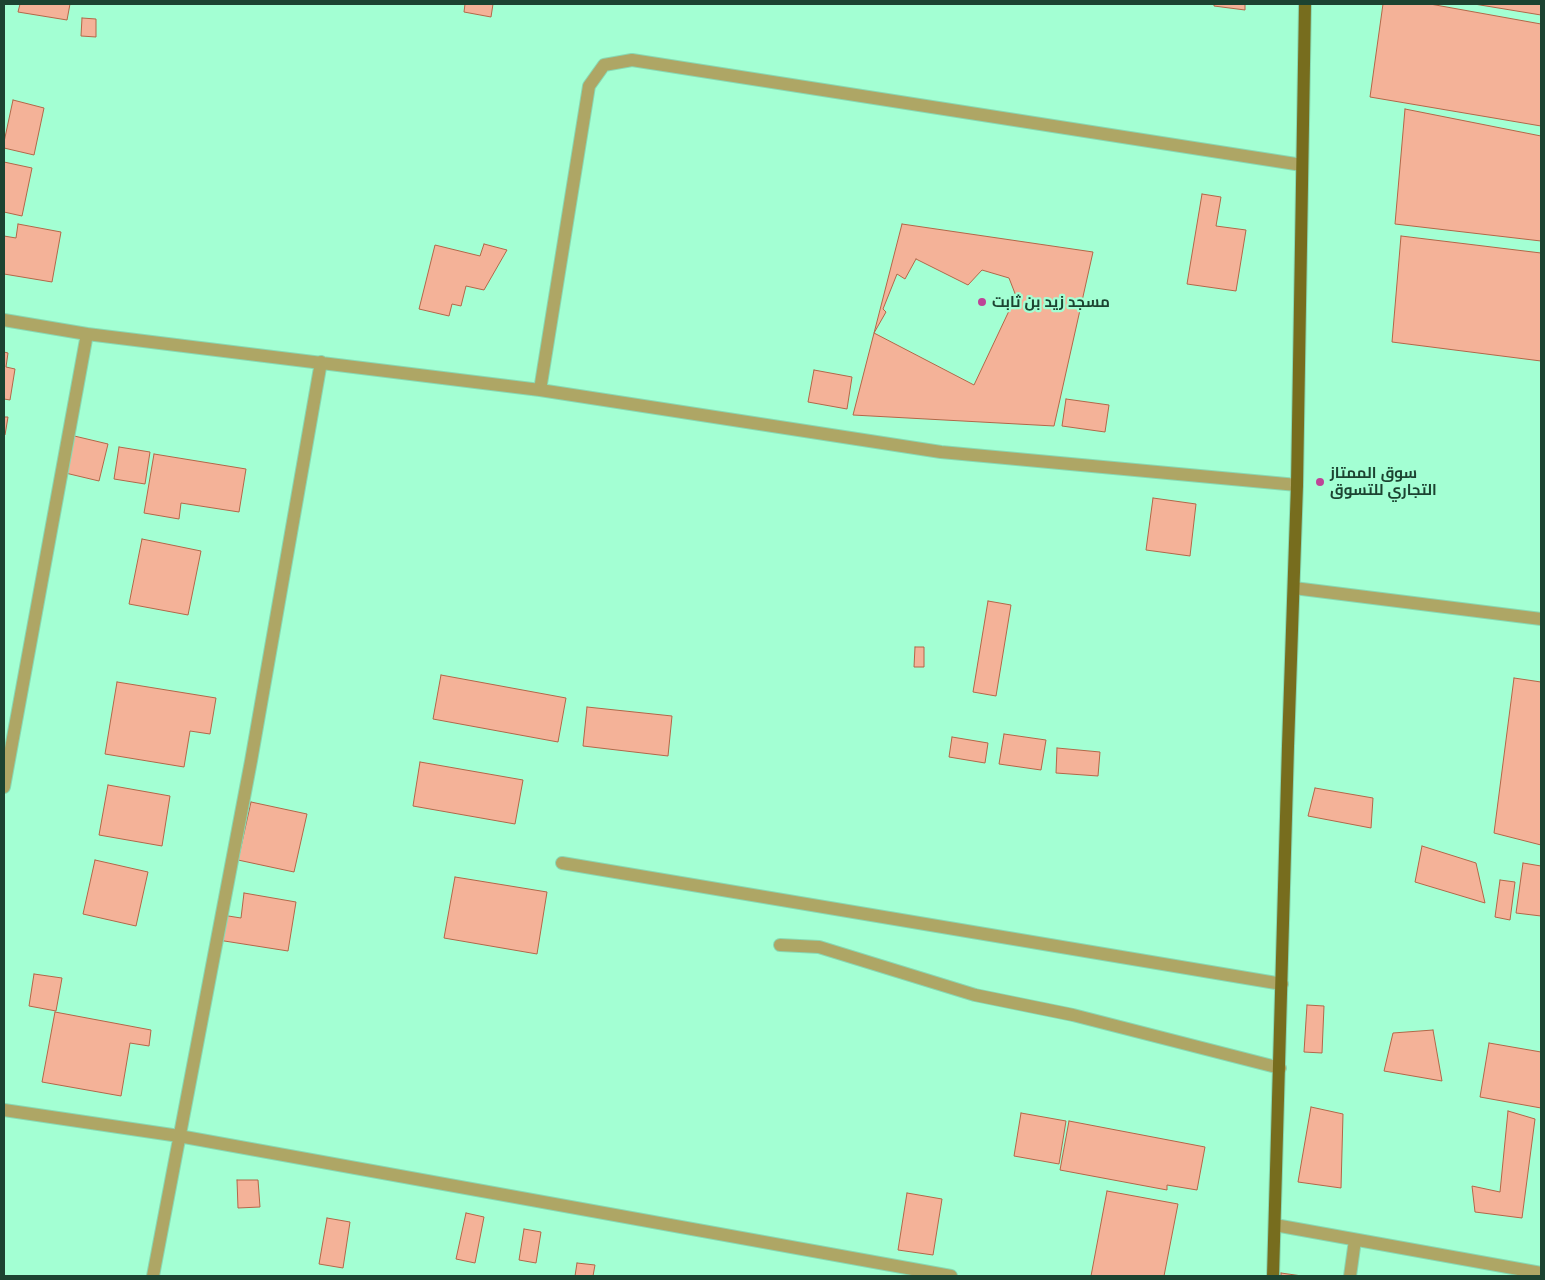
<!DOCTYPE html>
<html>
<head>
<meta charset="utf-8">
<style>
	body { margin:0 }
	#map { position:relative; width:1545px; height:1280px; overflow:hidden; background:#a3ffd3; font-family:Mulish,sans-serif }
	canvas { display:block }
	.frame { position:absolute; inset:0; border:5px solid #1c4331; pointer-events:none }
</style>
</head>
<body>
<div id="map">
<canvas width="1545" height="1280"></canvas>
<div class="frame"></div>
</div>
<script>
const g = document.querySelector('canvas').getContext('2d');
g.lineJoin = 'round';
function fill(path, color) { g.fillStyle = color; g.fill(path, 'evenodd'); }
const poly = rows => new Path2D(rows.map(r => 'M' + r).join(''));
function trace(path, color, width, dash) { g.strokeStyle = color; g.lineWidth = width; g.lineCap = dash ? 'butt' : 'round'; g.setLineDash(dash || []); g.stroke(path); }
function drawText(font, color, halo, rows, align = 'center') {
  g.font = font + ' Mulish,Cairo,sans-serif'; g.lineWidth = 4.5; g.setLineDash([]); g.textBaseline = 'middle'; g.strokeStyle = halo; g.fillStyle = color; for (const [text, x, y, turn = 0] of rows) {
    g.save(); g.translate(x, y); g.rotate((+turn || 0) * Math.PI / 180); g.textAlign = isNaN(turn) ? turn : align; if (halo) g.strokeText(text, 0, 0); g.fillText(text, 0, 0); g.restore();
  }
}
const building = poly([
	[20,4,70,4,67,20,18,12,20,4],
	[465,4,493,4,491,17,464,12,465,4],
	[1214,4,1245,4,1245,10,1214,6,1214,4],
	[1383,4,1430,4,1541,24,1541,126,1370,97,1383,4],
	[1474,4,1541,4,1541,15,1474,4],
	[82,18,96,19,96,37,81,36,82,18],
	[13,100,44,108,34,155,4,148,4,142,13,100],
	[1405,109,1541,136,1541,241,1395,224,1405,109],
	[4,162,32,168,22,216,4,212,4,162],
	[1202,194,1221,197,1216,226,1246,230,1236,291,1187,284,1202,194],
	[18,224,61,232,52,282,4,274,4,236,16,238,18,224],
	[902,224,1093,252,1054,426,853,415,902,224],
	[1401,236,1541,253,1541,361,1392,342,1401,236],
	[484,244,507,250,484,290,466,286,461,306,452,304,449,316,419,309,435,245,480,256,484,244],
	[916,259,968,285,982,270,1009,278,1016,296,974,385,874,333,886,312,883,309,897,274,905,279,916,259],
	[4,352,8,353,6,367,15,369,10,400,4,399,4,352],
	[814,370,852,377,847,409,808,402,814,370],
	[1066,399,1109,405,1105,432,1062,426,1066,399],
	[4,417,8,417,5,435,4,434,4,417],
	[66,434,108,444,99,481,57,471,66,434],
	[119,447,150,452,145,484,114,479,119,447],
	[154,454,246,469,239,512,181,503,179,519,144,513,154,454],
	[1153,498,1196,504,1190,556,1146,550,1153,498],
	[142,539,201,551,188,615,129,604,142,539],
	[988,601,1011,605,996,696,973,692,988,601],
	[915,647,924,647,924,667,914,667,915,647],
	[441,675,566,698,558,742,433,719,441,675],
	[1514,678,1541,682,1541,845,1494,833,1514,678],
	[117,682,216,698,210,734,190,731,184,767,105,754,117,682],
	[587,707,672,716,668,756,583,746,587,707],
	[1004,734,1046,740,1041,770,999,764,1004,734],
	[952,737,988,743,985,763,949,757,952,737],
	[1057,748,1100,752,1098,776,1056,773,1057,748],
	[420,762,523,780,515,824,413,806,420,762],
	[108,785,170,796,162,846,99,835,108,785],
	[1315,788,1373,798,1371,828,1308,816,1315,788],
	[251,802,307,814,294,872,238,860,251,802],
	[1422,846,1476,863,1485,903,1415,882,1422,846],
	[95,860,148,872,136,926,83,914,95,860],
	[1523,863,1541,866,1541,916,1516,913,1523,863],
	[455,877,547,892,537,954,444,938,455,877],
	[1500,880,1515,882,1510,920,1495,917,1500,880],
	[244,893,296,902,288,951,218,940,222,915,241,918,244,893],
	[34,974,62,978,56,1011,29,1006,34,974],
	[1307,1005,1324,1006,1322,1053,1304,1052,1307,1005],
	[55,1012,151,1030,149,1046,130,1043,121,1096,42,1082,55,1012],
	[1433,1030,1442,1081,1384,1071,1393,1033,1433,1030],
	[1489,1043,1541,1052,1541,1108,1480,1097,1489,1043],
	[1311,1107,1343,1114,1341,1188,1298,1182,1311,1107],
	[1508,1111,1535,1119,1522,1218,1475,1212,1472,1186,1500,1192,1508,1111],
	[1021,1113,1066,1121,1059,1164,1014,1156,1021,1113],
	[1069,1121,1205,1147,1197,1190,1167,1185,1167,1190,1060,1170,1069,1121],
	[237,1180,258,1180,260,1207,238,1208,237,1180],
	[1107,1191,1178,1204,1164,1276,1091,1276,1107,1191],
	[907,1193,942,1199,933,1255,898,1250,907,1193],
	[466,1213,484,1217,475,1263,456,1259,466,1213],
	[327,1218,350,1222,343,1268,319,1264,327,1218],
	[524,1229,541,1232,536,1263,519,1260,524,1229],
	[577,1263,595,1265,593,1276,575,1276,577,1263],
	[1281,1273,1302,1276,1281,1276,1281,1273]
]);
fill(building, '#f4b298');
trace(building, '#b36748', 1);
const minor = poly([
	[4,320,87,334,540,390,941,452,1297,485],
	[540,390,589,86,604,65,632,60,1302,165],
	[1294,588,1541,619],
	[4,787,87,334],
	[562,863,1282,984],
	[780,945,819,947,975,995,1073,1015,1280,1068],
	[4,1110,179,1136,951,1276],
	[1275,1225,1541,1273],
	[153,1276,251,761,321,362],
	[1350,1276,1355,1240]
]);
const major = poly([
	[1273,1276,1288,746,1297,485,1305,4]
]);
trace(minor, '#88d9b3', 14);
trace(major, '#88d9b3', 14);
trace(minor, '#aea665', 12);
trace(major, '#776d1e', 12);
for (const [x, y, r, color] of [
	[982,302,5,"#be4497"],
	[1320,482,5,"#be4497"]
]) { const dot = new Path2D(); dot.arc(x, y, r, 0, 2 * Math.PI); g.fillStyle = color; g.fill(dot); trace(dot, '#a3ffd3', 2); }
drawText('bold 15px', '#1c4331', '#a3ffd3', [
	["مسجد زيد بن ثابت",992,302],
	["سوق الممتاز",1330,473],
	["التجاري للتسوق",1330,490]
], 'left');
</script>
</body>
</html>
